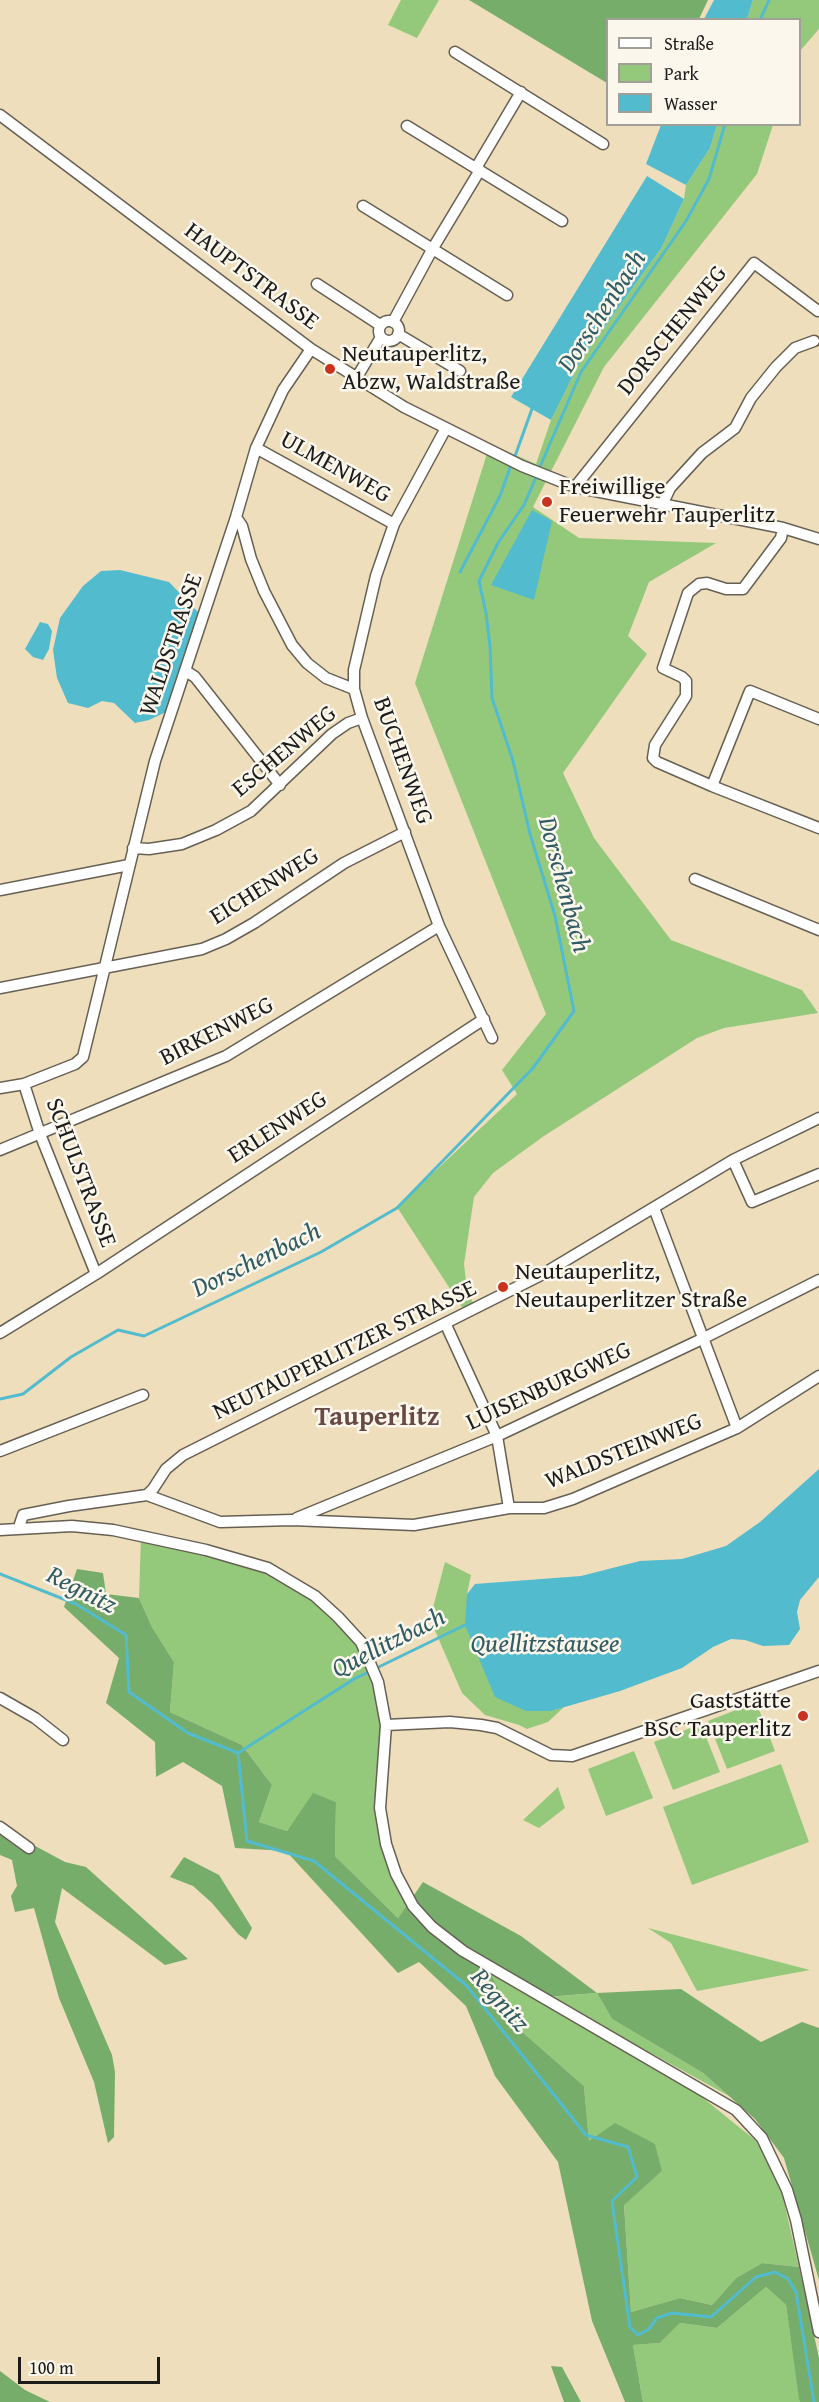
<!DOCTYPE html>
<html>
<head>
<meta charset="utf-8">
<style>
	body { margin:0 }
	#map { position:relative; width:819px; height:2402px; overflow:hidden; background:#efdebc; font-family:"Gentium Book Plus",serif }
	canvas { display:block }
	.legend { position:absolute; left:606px; top:18px; width:195px; height:108px; box-sizing:border-box; background:#fbf7ec; border:2px solid #a29f99; margin:0; padding:8px 10px; list-style:none; font-size:18px; color:#1c1c1c }
	.legend li { display:flex; align-items:center; gap:12px; height:30px }
	.legend b { width:30px; border:2px solid #a29f99 }
	.scale { position:absolute; left:18px; top:2357px; width:142px; height:27px; box-sizing:border-box; border:3px solid #1c1c1c; border-top:0; padding-left:8px; font-size:18px; line-height:21px; white-space:nowrap; color:#1c1c1c; -webkit-text-stroke:4px #fbf7ec; paint-order:stroke }
</style>
</head>
<body>
<div id="map">
<canvas width="819" height="2402"></canvas>
<ul class="legend">
<li><b style="height:8px;background:#fff"></b>Straße</li>
<li><b style="height:16px;background:#94c97b"></b>Park</li>
<li><b style="height:16px;background:#52bbce"></b>Wasser</li>
</ul>
<div class="scale">100 m</div>
</div>
<script>
const g = document.querySelector('canvas').getContext('2d');
g.lineJoin = 'round';
function fill(path, color) { g.fillStyle = color; g.fill(path, 'evenodd'); }
const poly = rows => new Path2D(rows.map(r => 'M' + r).join(''));
function trace(path, color, width, dash) { g.strokeStyle = color; g.lineWidth = width; g.lineCap = dash ? 'butt' : 'round'; g.setLineDash(dash || []); g.stroke(path); }
function drawText(font, color, halo, rows, align = 'center') {
  g.font = font + ' "Gentium Book Plus",serif'; g.lineWidth = 5; g.setLineDash([]); g.textBaseline = 'middle'; g.strokeStyle = halo; g.fillStyle = color; for (const [text, x, y, turn = 0] of rows) {
    g.save(); g.translate(x, y); g.rotate((+turn || 0) * Math.PI / 180); g.textAlign = isNaN(turn) ? turn : align; if (halo) g.strokeText(text, 0, 0); g.fillText(text, 0, 0); g.restore();
  }
}
fill(poly([
	[401,0,439,0,417,38,388,25],
	[753,0,819,0,819,29,800,51,800,20,747,19],
	[717,125,773,125,757,174,604,367,533,507,579,538,716,543,649,582,628,636,647,654,563,773,594,838,671,940,802,990,818,1013,724,1028,697,1038,544,1136,493,1173,474,1197,464,1264,467,1290,475,1307,465,1312,397,1207,517,1094,502,1070,546,1014,415,683,490,444,536,464,551,420,581,360,662,247,684,199,686,185,710,148],
	[141,1536,240,1557,340,1615,380,1682,383,1808,388,1843,399,1874,413,1897,398,1918,335,1856,336,1802,313,1794,287,1831,259,1822,272,1785,242,1745,170,1712,174,1662,152,1627,139,1598],
	[445,1562,471,1575,467,1594,551,1711,564,1707,548,1722,527,1729,519,1725,485,1715,462,1693,430,1619],
	[756,1702,775,1751,727,1769,708,1721],
	[701,1724,720,1772,673,1790,654,1742],
	[634,1751,653,1798,606,1816,588,1769],
	[781,1764,809,1842,692,1885,663,1807],
	[558,1787,565,1808,539,1828,523,1820],
	[648,1928,810,1970,697,1991,671,1943],
	[489,1972,697,2093,755,2140,770,2162,782,2193,799,2267,762,2263,736,2278,712,2305,680,2298,631,2312,624,2204,662,2171,589,2142,584,2086,520,2030],
	[597,1993,612,2019,703,2073,729,2096,549,1997],
	[766,2287,786,2305,800,2402,643,2402,633,2345,660,2343,680,2323,717,2328]
]), '#94c97b');
fill(poly([
	[469,0,708,0,699,19,608,20,607,83],
	[77,1569,103,1573,106,1594,139,1598,152,1627,174,1662,170,1712,242,1745,272,1785,259,1822,287,1831,313,1793,336,1802,335,1856,398,1918,423,1882,521,1936,597,1993,681,1989,761,2042,802,2022,819,2028,819,2280,784,2158,755,2119,703,2073,612,2019,597,1993,533,1998,490,1973,520,2030,584,2086,589,2141,615,2123,655,2144,662,2171,624,2205,631,2312,680,2298,712,2305,736,2278,762,2263,799,2267,819,2358,819,2402,800,2402,799,2399,786,2305,766,2287,717,2328,680,2323,660,2343,633,2345,643,2402,625,2402,592,2321,558,2162,495,2076,466,2006,419,1962,398,1973,286,1851,235,1848,222,1786,183,1762,156,1777,155,1742,106,1703,119,1658,64,1607],
	[0,1827,65,1862,86,1867,188,1959,165,1965,62,1888,55,1922,112,2055,115,2072,114,2137,108,2143,94,2082,59,1998,34,1908,15,1912,11,1896,17,1886,12,1860,0,1855],
	[184,1857,219,1875,252,1928,246,1940,238,1934,212,1903,193,1886,170,1877],
	[551,2366,562,2367,581,2402,564,2402],
	[0,2371,25,2390,50,2402,0,2402]
]), '#77ad6b');
fill(poly([
	[714,0,753,0,747,19,704,19],
	[661,125,717,125,710,148,686,185,646,164],
	[647,176,684,199,662,247,581,360,551,420,511,397],
	[532,510,552,521,534,600,491,585],
	[120,570,169,582,200,614,168,711,149,720,135,723,114,703,102,701,88,708,68,703,57,678,53,650,60,618,83,586,101,571],
	[40,622,48,624,52,631,49,649,43,660,33,657,25,649],
	[819,1469,819,1577,800,1600,797,1612,800,1629,789,1645,763,1646,745,1640,731,1639,713,1647,682,1668,620,1691,551,1711,526,1711,495,1697,465,1625,467,1594,475,1584,581,1576,640,1561,682,1559,726,1546,760,1522]
]), '#52bbce');
trace(poly([
	[760,20,769,0],
	[514,459,533,406],
	[539,469,581,372,686,221,709,179,725,124],
	[460,572,500,496,511,465],
	[0,1399,23,1394,71,1357,118,1330,144,1336,321,1252,397,1208,533,1068,574,1011,555,916,530,834,513,761,492,698,490,646,486,613,479,581,498,543,524,505,537,475],
	[0,1574,76,1604,126,1635,129,1692,188,1733,238,1753,247,1841,314,1861,467,1986,586,2135,628,2147,637,2177,612,2201,630,2327,638,2335,649,2329,657,2318,672,2313,711,2317,756,2277,775,2272,788,2279,796,2292,814,2402],
	[238,1753,354,1679,465,1625,469,1625]
]), '#52bbce', 3);
const minor = poly([
	[455,52,603,144],
	[0,115,311,349,404,407,522,466,575,487,783,528,819,539],
	[407,126,562,221],
	[476,168,521,92],
	[363,206,507,295],
	[317,284,380,325],
	'379 331a10 10 0 1 1 20 0a10 10 0 1 1-20 0Z',
	[393,322,433,248,480,170],
	[398,334,460,371],
	[357,377,381,337],
	[446,428,394,524,376,576,354,670,354,689,362,718,439,926,492,1038],
	[256,448,394,524],
	[575,487,754,263,818,311],
	[662,505,670,488,702,453,735,428,751,398,776,367,795,348,814,341],
	[236,517,242,526,251,559,264,591,292,645,307,663,326,678,354,689],
	[783,528,781,538,743,589,726,589,707,583,699,584,688,593,663,668,682,677,686,681,686,696,655,745,653,758,657,762,712,786,819,828],
	[186,671,195,677,280,785],
	[712,786,750,691,819,719],
	[133,848,149,849,182,844,216,830,251,811,332,734,348,723,362,718],
	[695,879,819,930],
	[0,890,129,865],
	[0,988,202,949,226,939,254,923,344,863,405,832],
	[24,1084,40,1134,96,1274],
	[0,1088,24,1084,75,1064,83,1057,155,761,236,517,256,448,283,390,311,349],
	[0,1150,226,1056,439,926],
	[733,1160,752,1202,819,1174],
	[654,1208,737,1428],
	[446,1325,497,1436,509,1508],
	[0,1333,96,1274,484,1019],
	[0,1451,143,1395],
	[147,1495,220,1522,292,1520,414,1525,509,1508,544,1508,573,1499,737,1428,819,1376],
	[297,1518,497,1436,702,1339,819,1280],
	[19,1527,23,1515,69,1506,147,1495,153,1489,166,1469,183,1455,543,1274,733,1160,819,1118],
	[0,1530,72,1526,113,1530,206,1550,268,1568,315,1596,338,1617,361,1642,378,1682,386,1725,380,1808,386,1844,396,1874,413,1906,432,1927,463,1951,736,2110,762,2138,787,2190,796,2220,819,2332],
	[0,1698,35,1718,63,1740],
	[386,1725,450,1722,481,1725,497,1728,551,1755,572,1756,819,1671],
	[0,1827,29,1848]
]);
trace(minor, '#666054', 13);
trace(minor, '#fff', 10);
for (const [x, y, r, color] of [
	[330,369,6,"#c8321e"],
	[547,502,6,"#c8321e"],
	[503,1287,6,"#c8321e"],
	[803,1716,6,"#c8321e"]
]) { const dot = new Path2D(); dot.arc(x, y, r, 0, 2 * Math.PI); g.fillStyle = color; g.fill(dot); trace(dot, '#fbf7ec', 2); }
drawText('24px', '#1c1c1c', '#fbf7ec', [
	["HAUPTSTRASSE",251,277,37],
	["DORSCHENWEG",673,331,-51],
	["ULMENWEG",335,468,29],
	["WALDSTRASSE",172,645,-71],
	["ESCHENWEG",285,752,-40],
	["BUCHENWEG",402,761,70],
	["EICHENWEG",265,887,-32],
	["BIRKENWEG",217,1032,-27],
	["ERLENWEG",278,1128,-33],
	["SCHULSTRASSE",80,1173,69],
	["NEUTAUPERLITZER STRASSE",345,1351,-26],
	["LUISENBURGWEG",549,1387,-25],
	["WALDSTEINWEG",624,1452,-22]
]);
drawText('24px', '#1c1c1c', '#fbf7ec', [
	["Neutauperlitz,",342,355],
	["Abzw, Waldstraße",342,383],
	["Freiwillige",559,488],
	["Feuerwehr Tauperlitz",559,516],
	["Neutauperlitz,",515,1273],
	["Neutauperlitzer Straße",515,1301],
	["Gaststätte",791,1702,"right"],
	["BSC Tauperlitz",791,1730,"right"]
], 'left');
drawText('italic 26px', '#325c63', '#fbf7ec', [
	["Dorschenbach",603,312,-57],
	["Dorschenbach",563,885,75],
	["Dorschenbach",257,1261,-26],
	["Regnitz",81,1591,27],
	["Quellitzbach",389,1644,-27],
	["Quellitzstausee",545,1645],
	["Regnitz",499,2001,49]
]);
drawText('bold 27px', '#674945', '#fbf7ec', [
	["Tauperlitz",377,1418]
]);
</script>
</body>
</html>
